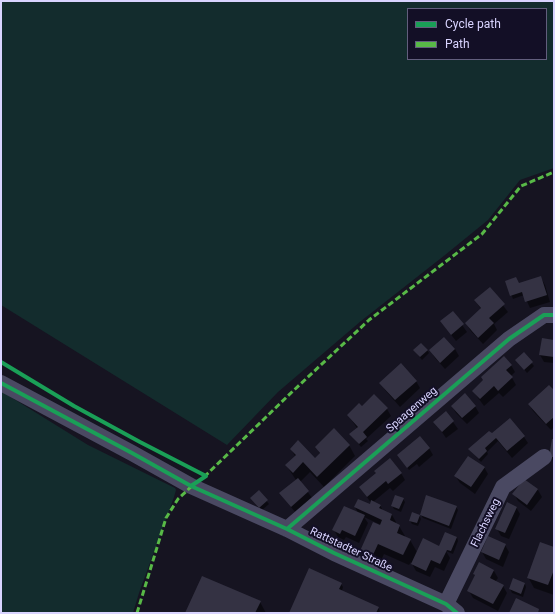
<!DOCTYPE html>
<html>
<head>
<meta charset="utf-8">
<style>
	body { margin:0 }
	#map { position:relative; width:555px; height:614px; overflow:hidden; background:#161421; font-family:Roboto,sans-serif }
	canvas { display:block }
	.frame { position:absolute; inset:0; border:2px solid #d9d4ff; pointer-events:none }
	.legend { position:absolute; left:407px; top:8px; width:140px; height:52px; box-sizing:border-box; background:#130f26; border:1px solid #625e7d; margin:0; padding:5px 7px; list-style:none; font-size:12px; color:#d9d4ff }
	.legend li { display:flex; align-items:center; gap:8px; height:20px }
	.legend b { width:20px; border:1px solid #625e7d }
</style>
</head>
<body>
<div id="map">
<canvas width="555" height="614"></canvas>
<div class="frame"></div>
<ul class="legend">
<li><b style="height:5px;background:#1a9f57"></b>Cycle path</li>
<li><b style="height:5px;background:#58b947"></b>Path</li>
</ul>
</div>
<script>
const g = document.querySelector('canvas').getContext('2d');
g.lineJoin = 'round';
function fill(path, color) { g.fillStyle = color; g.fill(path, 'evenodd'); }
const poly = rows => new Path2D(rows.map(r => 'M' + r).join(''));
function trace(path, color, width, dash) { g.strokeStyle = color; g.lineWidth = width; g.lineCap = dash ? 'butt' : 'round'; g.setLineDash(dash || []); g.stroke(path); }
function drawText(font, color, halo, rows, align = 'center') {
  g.font = font + ' Roboto,sans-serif'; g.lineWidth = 4; g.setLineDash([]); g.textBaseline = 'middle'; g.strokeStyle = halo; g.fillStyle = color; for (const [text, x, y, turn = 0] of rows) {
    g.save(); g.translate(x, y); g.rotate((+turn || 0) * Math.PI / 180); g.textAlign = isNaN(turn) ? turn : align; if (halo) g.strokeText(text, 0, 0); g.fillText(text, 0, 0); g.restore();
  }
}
fill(poly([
	[1,1,554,1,554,168,520,180,488,220,445,255,361,321,278,392,227,445,1,305],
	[408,9,546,9,546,59,408,59],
	[1,391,88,445,175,488,176,490,174,497,139,593,133,613,1,613]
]), '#132c2d');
fill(poly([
	[541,278,545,285,550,302,530,308,524,295,513,299,506,282,519,284],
	[490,288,508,312,494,324,497,330,483,344,470,330,466,323,481,309,475,301],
	[453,312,467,332,456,341,441,322],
	[554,341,554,363,544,362,540,355],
	[455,349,459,356,445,369,435,358,431,351],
	[414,350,427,350,429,353,422,360],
	[524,354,534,366,527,373,519,363],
	[511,365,515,372,511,376,516,385,503,397,499,393,484,406,473,391],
	[416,381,420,388,400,407,385,390,381,383],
	[554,391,554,427,551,430,533,411,529,404],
	[452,406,475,406,479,413,467,424,456,413],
	[362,408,387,409,391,416,366,439,368,441,361,447,353,437,357,428,348,415],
	[446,412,458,429,446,438,435,422],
	[510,419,524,437,528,443,512,458,498,441,487,452,488,454,481,462,472,452,495,438],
	[554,440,554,463,550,456],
	[349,445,355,456,324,487,310,472,300,482,313,499,296,513,285,500,281,493,296,480,286,465,295,456,291,449,315,459,320,454,316,447],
	[429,448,433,455,419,467,417,464,409,470,400,458],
	[484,467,488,474,475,494,460,483,456,477],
	[401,473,405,480,393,491,390,488,373,502,380,505,383,511,392,515,396,522,395,524,399,526,405,536,405,537,410,540,417,552,440,548,457,537,458,541,453,554,446,551,450,558,444,571,435,567,430,577,416,571,411,562,409,565,384,554,378,567,367,561,361,551,381,525,364,517,368,523,359,543,346,537,344,540,338,537,334,530,358,513,355,507,358,500,370,506,371,503,360,487],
	[524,480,538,490,542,497,531,511,518,501,514,494],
	[259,492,269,504,261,511,253,501],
	[403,499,405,502,401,512,394,509,392,505],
	[456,507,458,510,451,529,423,518,421,515],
	[516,507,520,514,509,539,501,536,497,529],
	[419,515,421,519,418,526,412,524,410,521],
	[505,545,509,552,503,567,486,559,482,552],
	[554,548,554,595,534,588,528,577],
	[494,571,498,578,495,582,503,586,507,593,498,611,473,598,469,591,476,577,474,574],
	[341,584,343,587,342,591,378,608,380,611,379,613,290,613],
	[525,584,526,587,523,597,512,593,510,589],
	[260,602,266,613,187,613]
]), '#0007');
fill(poly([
	[541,276,547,295,525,302,522,292,510,296,505,281,516,277,519,283],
	[490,287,505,304,489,318,494,323,478,338,465,323,481,308,474,300],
	[453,311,464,324,451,335,440,321],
	[444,337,455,349,440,363,429,350],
	[542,338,554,340,554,357,539,355],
	[421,343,428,350,420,357,413,350],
	[524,352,533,362,524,370,515,360],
	[504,356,512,365,506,370,513,377,498,391,494,386,480,399,472,391,483,380,481,377],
	[401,363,417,381,395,400,379,383],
	[549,385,554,390,554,417,546,424,528,404],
	[465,393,476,406,462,418,451,406],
	[374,394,388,408,363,432,367,437,359,444,349,434,358,427,347,415,359,403,362,406],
	[446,411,454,421,442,432,433,422],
	[510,418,525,436,507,451,496,438,485,448,487,451,479,459,468,449,489,431,492,433],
	[334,428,350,445,317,477,303,462,293,473,285,465,296,455,290,449,298,440,315,458,320,453,315,447],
	[420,436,430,448,407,468,397,455],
	[552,439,554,439,554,457,549,457],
	[468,456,485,467,471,487,454,476],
	[390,458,402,473,388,484,386,481,367,497,359,487,376,473,374,471],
	[298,478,309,491,291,507,279,493],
	[524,479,538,489,527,505,512,494],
	[259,490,268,500,259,508,250,498],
	[395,495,404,498,399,509,391,506],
	[426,495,457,506,449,526,420,515,417,523,409,521,412,512,420,515],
	[358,499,370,504,371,500,381,505,379,508,392,514,390,520,400,525,397,533,411,539,403,555,378,544,372,557,360,551,373,522,380,525,382,520,354,507],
	[507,502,517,507,505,533,495,529],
	[344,506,365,515,355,536,342,530,340,534,332,530],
	[445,532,457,537,451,551,447,550,440,564,431,560,426,571,411,564,423,538,439,546],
	[488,536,506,544,499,560,481,552],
	[540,542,554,547,554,570,548,585,527,578],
	[479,562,494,570,490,578,504,585,493,604,467,591,475,575,473,574],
	[309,568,342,583,339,589,379,607,376,613,289,613],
	[202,576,261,601,255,613,185,613],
	[513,578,525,583,521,594,509,589],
	[516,598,539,609,538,613,509,613]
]), '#343243');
trace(poly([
	[1,383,132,453,191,486,287,529,334,553,446,604,457,613],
	[287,529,509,339,544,315,554,315],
	[446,604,503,487,544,457]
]), '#4a4962', 16);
trace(poly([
	[204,477,293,391,369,320,482,234,521,186,554,172],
	[137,613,166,518,178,499,193,485]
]), '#58b947', 3, [6, 3]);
trace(poly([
	[1,362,74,406,140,442,206,476,191,486],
	[1,383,132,453,191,486,287,529,334,553,446,604,457,613],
	[287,529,509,339,544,315,554,315]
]), '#1a9f57', 4);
drawText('11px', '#d9d4ff', '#130f26', [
	["Spaagenweg",412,410,-41],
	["Flachsweg",486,523,-64],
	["Rattstadter Straße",351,550,25]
]);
</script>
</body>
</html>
